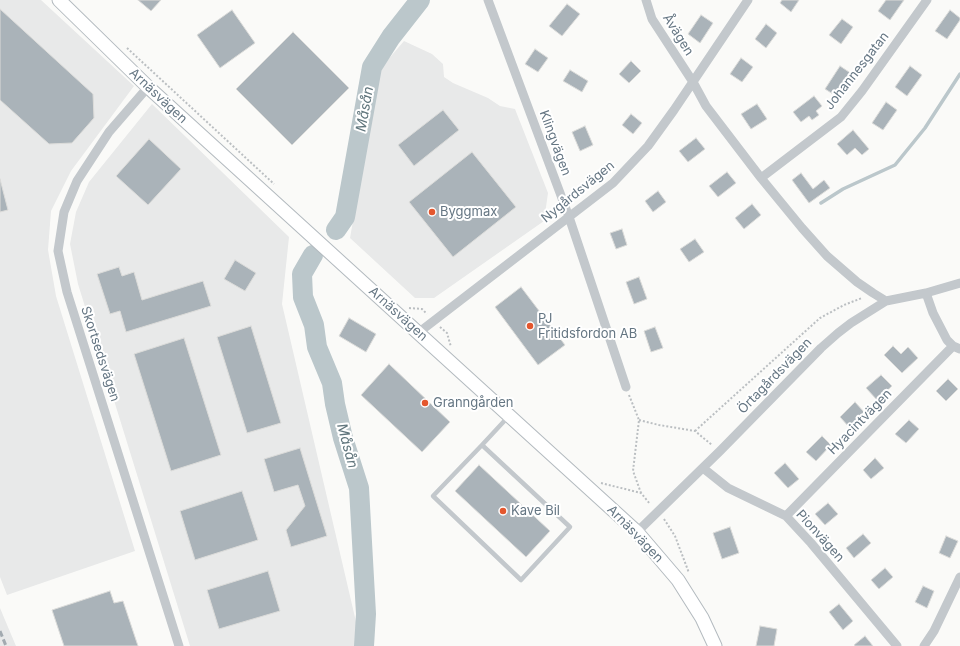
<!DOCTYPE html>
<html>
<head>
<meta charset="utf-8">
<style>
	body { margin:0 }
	canvas { display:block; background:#fafaf8 }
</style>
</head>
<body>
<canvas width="960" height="646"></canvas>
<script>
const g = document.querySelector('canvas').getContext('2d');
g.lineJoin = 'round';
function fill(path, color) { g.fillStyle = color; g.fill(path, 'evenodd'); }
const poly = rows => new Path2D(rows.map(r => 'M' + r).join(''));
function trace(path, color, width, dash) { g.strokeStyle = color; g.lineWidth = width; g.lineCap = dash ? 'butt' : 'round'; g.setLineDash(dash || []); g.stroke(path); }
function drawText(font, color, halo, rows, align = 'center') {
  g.font = font + ' Inter,sans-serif'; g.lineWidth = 4; g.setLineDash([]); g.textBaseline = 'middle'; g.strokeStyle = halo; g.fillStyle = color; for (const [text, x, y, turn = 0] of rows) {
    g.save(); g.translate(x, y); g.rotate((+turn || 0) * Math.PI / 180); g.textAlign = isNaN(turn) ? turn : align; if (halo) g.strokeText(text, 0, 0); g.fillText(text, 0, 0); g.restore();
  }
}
fill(poly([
	[0,0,41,0,134,86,71,171,51,211,48,250,56,296,135,551,7,595,0,577],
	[404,41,432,54,443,64,444,77,453,83,488,98,500,106,515,109,548,193,544,221,434,298,415,298,350,238,380,69],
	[152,104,289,237,282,304,360,639,359,646,190,646,78,284,70,244,76,212,89,182],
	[0,608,5,620,16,646,0,646]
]), '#e8e9e9');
trace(poly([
	[821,203,843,189,895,165,925,128,960,74]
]), '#bbc7cb', 3.5);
trace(poly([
	[336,230,345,217,372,67,391,37,420,0],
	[313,255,302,274,303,297,314,325,317,347,332,383,335,404,343,438,359,488,366,614,364,646]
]), '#bbc7cb', 20);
const building = poly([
	[138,0,161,0,151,11,138,0],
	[782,0,799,0,791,12,780,3,782,0],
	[886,0,904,0,890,20,878,11,886,0],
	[567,4,580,14,562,36,549,26,567,4],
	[0,9,93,94,94,118,72,143,49,144,0,100,0,9],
	[232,10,255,43,220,68,197,35,232,10],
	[950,10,960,18,960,20,947,39,935,31,950,10],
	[701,15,713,23,700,43,688,34,701,15],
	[842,19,853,27,841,44,829,35,842,19],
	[766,24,777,33,766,48,755,39,766,24],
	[293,32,349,88,292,145,236,89,293,32],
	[535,49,548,58,538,72,525,64,535,49],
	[741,58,753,67,742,82,730,74,741,58],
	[631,61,641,71,629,83,619,74,631,61],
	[840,66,852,74,836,96,825,89,840,66],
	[910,66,922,75,907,96,895,87,910,66],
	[570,70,588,81,582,92,563,81,570,70],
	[814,96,822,106,816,111,819,115,812,120,809,116,801,122,793,112,814,96],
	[886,102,897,110,883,130,872,123,886,102],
	[757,104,767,119,751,129,741,114,757,104],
	[443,110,459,130,414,166,398,145,443,110],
	[631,114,642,123,633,134,622,125,631,114],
	[585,126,593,145,580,151,572,132,585,126],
	[853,130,869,149,862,155,855,148,847,155,837,144,853,130],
	[696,138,705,149,688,162,679,151,696,138],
	[149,139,181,169,148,205,116,176,149,139],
	[472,152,516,207,453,257,409,202,472,152],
	[727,172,736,183,718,197,709,186,727,172],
	[801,173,813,189,824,180,830,188,809,203,792,180,801,173],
	[0,179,8,210,0,212,0,179],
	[658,191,666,202,653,212,645,201,658,191],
	[752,204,761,215,744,229,735,218,752,204],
	[622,229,627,245,616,249,610,233,622,229],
	[695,239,704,252,689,262,680,249,695,239],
	[235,260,256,273,245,291,224,279,235,260],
	[119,267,122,276,134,272,142,300,203,281,211,306,126,332,120,311,110,314,97,274,119,267],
	[639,277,647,299,634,304,626,282,639,277],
	[521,287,565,345,538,365,495,307,521,287],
	[349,318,376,334,366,352,339,336,349,318],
	[251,326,281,423,247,433,217,337,251,326],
	[655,327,663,348,651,352,644,331,655,327],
	[184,338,221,455,171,471,134,354,184,338],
	[893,346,901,354,908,347,918,358,902,373,884,355,893,346],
	[389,364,450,422,422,452,361,395,389,364],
	[881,375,892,386,877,400,866,388,881,375],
	[948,379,958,389,946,401,936,391,948,379],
	[855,402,864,412,849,427,840,417,855,402],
	[909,420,919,429,906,443,895,434,909,420],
	[822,436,831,445,816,461,806,452,822,436],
	[300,448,327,536,291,547,286,530,305,506,298,485,274,492,264,459,300,448],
	[875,458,884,468,871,479,863,470,875,458],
	[785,463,799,479,788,488,774,473,785,463],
	[479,465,550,531,526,557,455,491,479,465],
	[242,491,258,540,195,560,180,511,242,491],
	[828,503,838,514,825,525,815,514,828,503],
	[730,527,739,553,722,559,713,533,730,527],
	[863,534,871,543,854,558,846,548,863,534],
	[946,536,958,541,950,558,939,553,946,536],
	[885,568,893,577,879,589,871,580,885,568],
	[268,571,280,611,219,629,207,590,268,571],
	[923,586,934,591,927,608,915,602,923,586],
	[110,591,114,603,123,601,138,646,64,646,52,610,110,591],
	[839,604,853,621,843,630,829,612,839,604],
	[760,626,777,629,774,646,756,646,760,626],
	[865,636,873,646,855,646,854,645,865,636]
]);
fill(building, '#aab3b9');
trace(building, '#dcdcda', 1);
const secondary = poly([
	[59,0,148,87,637,532,678,580,702,618,715,646]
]);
trace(secondary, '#b3babf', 15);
trace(poly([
	[127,48,274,184],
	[409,308,422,309,427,314],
	[440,327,447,333,451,347],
	[629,395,639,420,633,471,641,493],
	[639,420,659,425,695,431,712,445],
	[695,431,820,318,844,305,862,298],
	[601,483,641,493,650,504],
	[664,519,675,536,689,573]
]), '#bbbfc2', 2, [2, 2]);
trace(poly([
	[482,445,570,527,521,580,433,496,482,445,508,417]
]), '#c3c8cc', 4.5);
trace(poly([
	[488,0,569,217,626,387],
	[646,0,652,19,693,82,706,106,761,178,802,228,827,256,857,282,873,293,886,301],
	[148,87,109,132,77,181,64,212,58,251,67,292,179,646],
	[761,178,841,117,862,91,927,0],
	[926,293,933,313,947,340,953,346,960,349],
	[418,333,613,183,648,146,674,110,748,0],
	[703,468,728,488,786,516,811,543,897,646],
	[786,516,953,346],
	[637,532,720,451,821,348,838,333,851,323,886,301,926,293,960,283],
	[924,646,934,631,960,577]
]), '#c3c8cc', 9);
trace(secondary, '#fff', 13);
trace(poly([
	[0,631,6,646]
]), '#a2aab0', 3, [6, 3]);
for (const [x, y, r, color] of [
	[432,212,4,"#e4572e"],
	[530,326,4,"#e4572e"],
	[425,403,4,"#e4572e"],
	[503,511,4,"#e4572e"]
]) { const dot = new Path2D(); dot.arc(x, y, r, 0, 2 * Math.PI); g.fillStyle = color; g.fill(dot); trace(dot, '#fff', 1.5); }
drawText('13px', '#657683', '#fff', [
	["Åvägen",678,35,58],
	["Johannesgatan",857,71,-52],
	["Arnäsvägen",158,96,43],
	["Klingvägen",555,143,70],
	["Nygårdsvägen",578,192,-39],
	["Arnäsvägen",398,314,42],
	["Skortsedsvägen",100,354,72],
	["Örtagårdsvägen",775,376,-46],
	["Hyacintvägen",860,422,-46],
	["Arnäsvägen",635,534,46],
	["Pionvägen",820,536,48]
]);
drawText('13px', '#657683', '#fff', [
	["Byggmax",440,212],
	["PJ",538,319],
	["Fritidsfordon AB",538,334],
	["Granngården",433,403],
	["Kave Bil",511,511]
], 'left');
drawText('italic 14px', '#60757c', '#fff', [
	["Måsån",365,109,-80],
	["Måsån",347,446,75]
]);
</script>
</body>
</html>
